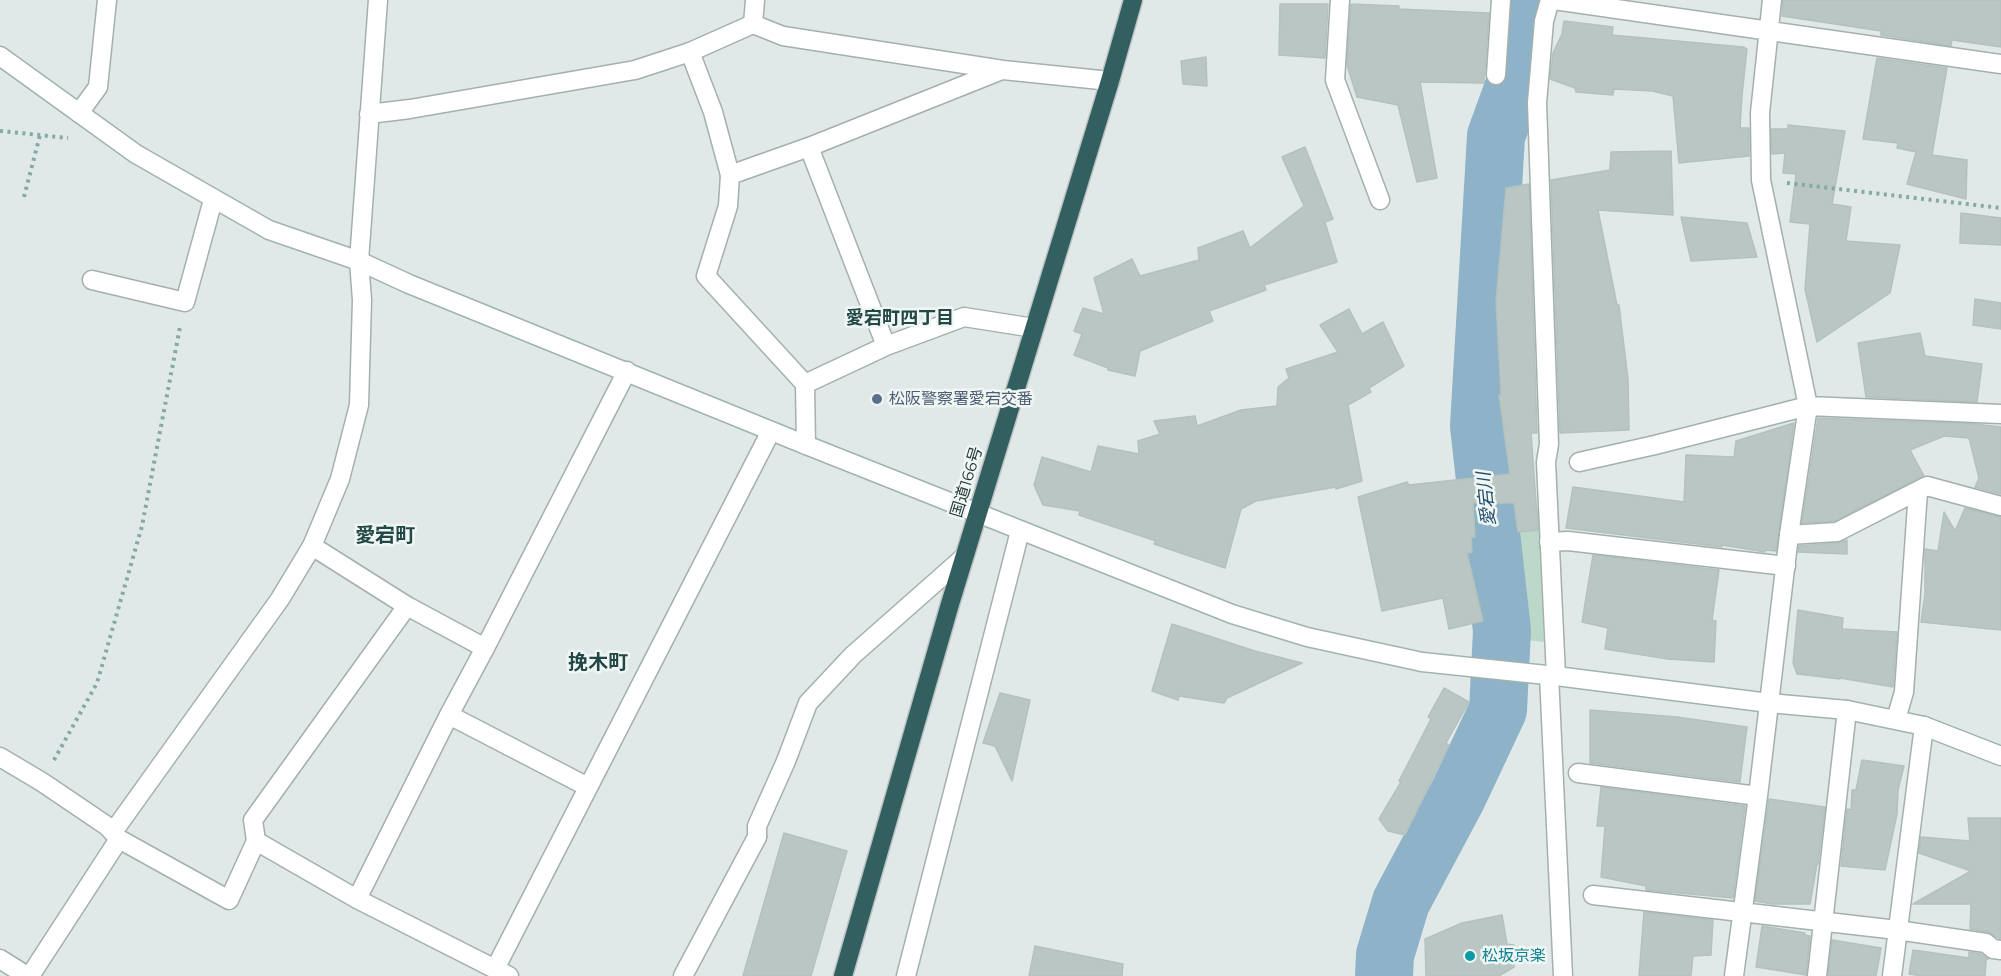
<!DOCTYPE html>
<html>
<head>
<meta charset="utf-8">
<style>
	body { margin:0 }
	canvas { display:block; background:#e0e9e7 }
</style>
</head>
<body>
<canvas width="2001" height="976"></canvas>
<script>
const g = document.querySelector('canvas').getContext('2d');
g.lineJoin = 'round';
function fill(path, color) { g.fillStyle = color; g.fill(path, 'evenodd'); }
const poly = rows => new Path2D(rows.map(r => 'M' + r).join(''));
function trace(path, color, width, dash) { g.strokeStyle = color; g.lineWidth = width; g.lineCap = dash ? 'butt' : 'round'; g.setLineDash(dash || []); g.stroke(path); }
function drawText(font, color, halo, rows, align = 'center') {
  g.font = font + ' Montserrat,"Noto Sans JP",sans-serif'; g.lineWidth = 5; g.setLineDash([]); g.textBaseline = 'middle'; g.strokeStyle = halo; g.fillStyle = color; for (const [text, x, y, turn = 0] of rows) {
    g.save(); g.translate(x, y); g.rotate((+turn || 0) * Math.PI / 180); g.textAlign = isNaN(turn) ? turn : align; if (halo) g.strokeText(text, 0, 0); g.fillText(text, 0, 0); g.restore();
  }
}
fill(poly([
	[1538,507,1544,642,1510,638,1498,509]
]), '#bbd8c9');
trace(poly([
	[1384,976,1385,955,1401,902,1458,795,1498,710,1502,631,1479,426,1496,136,1516,81,1521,15,1527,0]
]), '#8eb2c8', 58);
const building = poly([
	[1783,0,2001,0,2001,47,1952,40,1951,46,1881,35,1881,31,1782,16,1783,0],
	[1280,4,1328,4,1325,58,1279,55,1280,4],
	[1351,4,1399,6,1399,9,1489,13,1484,83,1420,82,1437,178,1417,182,1398,105,1357,97,1347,65,1351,4],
	[1564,21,1613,27,1612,35,1743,47,1747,49,1742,95,1740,128,1749,128,1749,156,1679,163,1673,96,1652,91,1614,89,1613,95,1576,92,1575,88,1550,79,1553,53,1562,34,1564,21],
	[1206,57,1207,86,1183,84,1181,61,1206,57],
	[1877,58,1947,68,1932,155,1967,160,1966,199,1907,184,1916,152,1897,148,1898,143,1863,139,1877,58],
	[1788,125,1845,131,1832,204,1851,207,1846,241,1900,245,1890,293,1817,342,1805,289,1810,224,1790,222,1796,174,1783,173,1785,153,1772,154,1771,129,1788,129,1788,125],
	[1305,147,1333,219,1325,222,1337,262,1264,285,1266,290,1209,311,1213,321,1140,351,1135,376,1108,370,1108,368,1074,355,1082,334,1074,331,1083,308,1104,314,1094,278,1132,259,1140,276,1199,260,1198,248,1243,231,1250,248,1304,206,1282,157,1305,147],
	[1671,151,1673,215,1598,210,1617,305,1619,305,1628,379,1629,430,1560,433,1551,180,1610,170,1611,152,1671,151],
	[1529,184,1537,433,1531,433,1538,530,1518,532,1514,503,1473,503,1475,537,1471,537,1472,552,1467,553,1483,621,1449,629,1443,598,1382,611,1358,497,1407,482,1409,485,1510,474,1499,395,1501,395,1496,301,1506,188,1529,184],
	[1961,213,2001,218,2001,245,1960,243,1961,213],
	[1681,217,1747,223,1757,257,1691,261,1681,217],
	[1975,299,2001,303,2001,329,1973,325,1975,299],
	[1349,309,1362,334,1383,322,1404,366,1369,388,1371,392,1348,405,1362,481,1336,489,1336,487,1256,501,1241,509,1225,568,1154,544,1156,541,1079,515,1080,511,1043,505,1034,485,1042,457,1091,472,1098,446,1139,454,1138,441,1160,434,1154,421,1195,416,1197,426,1241,410,1277,406,1278,387,1289,378,1286,369,1338,352,1320,325,1349,309],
	[1920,333,1925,356,1982,364,1977,402,1866,397,1858,343,1920,333],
	[1818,418,1975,424,2001,427,2001,494,1975,487,1979,478,1969,438,1944,436,1910,450,1924,476,1834,521,1802,523,1818,418],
	[1794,423,1776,551,1765,550,1765,552,1722,545,1722,547,1566,528,1573,487,1684,502,1686,455,1734,457,1736,441,1794,423],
	[1965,508,2001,517,2001,630,1921,622,1925,594,1925,549,1938,551,1944,512,1955,531,1965,508],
	[1847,540,1847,554,1798,552,1799,546,1838,543,1847,540],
	[1593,555,1719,570,1712,620,1716,621,1714,662,1668,659,1605,649,1608,628,1582,622,1593,555],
	[1798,610,1843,618,1842,629,1897,632,1893,687,1840,678,1840,679,1797,674,1793,663,1798,610],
	[1172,624,1255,651,1302,663,1227,698,1224,703,1179,696,1178,700,1152,691,1172,624],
	[1444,688,1469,702,1446,743,1449,745,1405,835,1388,831,1379,819,1401,782,1399,781,1431,719,1428,717,1444,688],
	[1000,693,1030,700,1012,781,995,746,983,743,1000,693],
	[1590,710,1677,717,1747,727,1740,782,1590,763,1590,710],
	[1862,760,1904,766,1898,790,1897,814,1885,870,1841,866,1847,809,1851,810,1852,790,1856,790,1862,760],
	[1601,787,1745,806,1733,898,1646,890,1646,886,1601,877,1605,826,1597,826,1601,787],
	[1769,799,1825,807,1818,864,1817,864,1810,904,1772,904,1755,901,1769,799],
	[1968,818,2001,818,2001,939,1988,932,1970,929,1971,904,1913,904,1971,871,1919,853,1921,837,1970,841,1968,818],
	[784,833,847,851,811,976,743,976,784,833],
	[1644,912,1713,920,1711,955,1693,956,1691,976,1639,976,1644,912],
	[1502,915,1507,944,1514,945,1514,967,1499,976,1426,976,1425,939,1462,923,1502,915],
	[1762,926,1805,933,1804,935,1810,936,1806,975,1756,967,1762,926],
	[1832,940,1881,948,1876,976,1828,976,1832,940],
	[1035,946,1123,964,1122,976,1029,976,1035,946],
	[1913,950,1969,958,1969,952,1981,954,1988,959,1984,961,1986,961,1985,976,1922,976,1909,974,1913,950]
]);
fill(building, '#b9c6c3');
trace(building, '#b3c2bf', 1.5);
const lane = poly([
	[690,52,713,112,730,175],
	[1789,535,1837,532,1927,486,2001,506],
	[1549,542,1568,541,1786,566],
	[407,606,485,648],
	[1896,719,1904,692,1918,491],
	[757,837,757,826,786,761,808,703,853,655,964,557],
	[256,841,253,820,407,606,312,546],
	[0,959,27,976]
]);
const street = poly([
	[1340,0,1335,80,1380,200],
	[1550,0,1544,21,1537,103,1549,444,1546,462,1556,676],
	[1554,0,2001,64],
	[753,24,755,0],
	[1496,75,1501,0],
	[79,113,98,87,107,0],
	[369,114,410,109,635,70,690,52,753,24,783,36,1003,70,1110,81],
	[809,147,886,346,964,317,1034,328],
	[92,280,185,302,213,200],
	[805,384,886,346],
	[806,445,805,384,706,276,728,206,730,175,809,147,1002,70],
	[1579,462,1655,445,1808,406,2001,414],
	[1549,675,1563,976],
	[449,715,588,787],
	[0,757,42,782,107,826,119,839,229,900,256,841,357,899,509,976],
	[1578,773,1758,796],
	[113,832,280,599,312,546,340,479,359,405,362,300,359,261,378,0],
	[1593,895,1897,930,1986,943,1993,949,2001,950],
	[357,899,449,715,485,648,627,371],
	[495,969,771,431],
	[30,976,119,839],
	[683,976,757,837],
	[906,976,1020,531],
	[1734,976,1758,796,1789,535,1808,406,1761,180,1760,113,1772,0],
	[1817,976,1847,710],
	[1892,976,1924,726]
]);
const secondary = poly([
	[0,56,136,154,269,230,359,261,409,284,806,445,1232,614,1307,637,1422,662,1556,676,1769,703,1847,710,1924,726,2001,756]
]);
const highway = poly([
	[843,976,950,604,1110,81,1133,0]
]);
trace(lane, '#a4b0ae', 21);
trace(street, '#a4b0ae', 21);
trace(secondary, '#a0b3b1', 21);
trace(highway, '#bdc3c3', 21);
trace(poly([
	[0,131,68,138],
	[1787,183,2001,208],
	[24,197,40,135],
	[54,760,97,683,142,526,180,327]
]), '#84a9a6', 4, [3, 4.5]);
trace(lane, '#fff', 18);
trace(street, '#fff', 18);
trace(secondary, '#fff', 18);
trace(highway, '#325f60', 18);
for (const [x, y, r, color] of [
	[877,399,6,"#5c6f8a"],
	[1470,956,6,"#0f9aa8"]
]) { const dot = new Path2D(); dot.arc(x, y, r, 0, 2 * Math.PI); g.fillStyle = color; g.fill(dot); trace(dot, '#f0f6f4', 2); }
drawText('16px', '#4e5e75', '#f0f6f4', [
	["松阪警察署愛宕交番",889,399]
], 'left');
drawText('16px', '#233736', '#f0f6f4', [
	["国道166号",967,482,-73]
]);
drawText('16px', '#0d838f', '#f0f6f4', [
	["松坂京楽",1482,956]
], 'left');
drawText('bold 18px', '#214746', '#f0f6f4', [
	["愛宕町四丁目",900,319]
]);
drawText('italic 18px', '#24506c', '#f0f6f4', [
	["愛宕川",1487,499,-96]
]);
drawText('bold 20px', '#214746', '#f0f6f4', [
	["愛宕町",385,536],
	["挽木町",598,663]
]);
</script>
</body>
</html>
